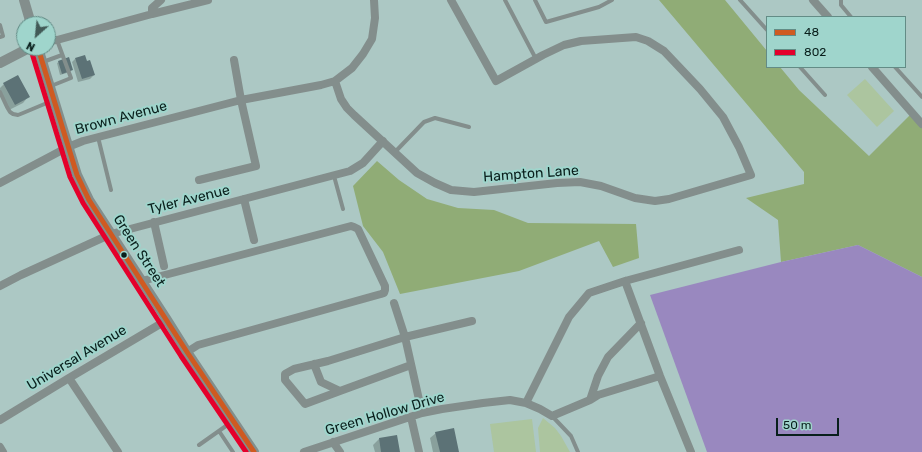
<!DOCTYPE html>
<html>
<head>
<meta charset="utf-8">
<style>
	body { margin:0 }
	#map { position:relative; width:922px; height:452px; overflow:hidden; background:#acc8c4; font-family:Rubik,sans-serif }
	canvas { display:block }
	.legend { position:absolute; left:766px; top:16px; width:140px; height:52px; box-sizing:border-box; background:#9fd5cc; border:1px solid #638c86; margin:0; padding:5px 7px; list-style:none; font-size:12px; color:#091f1c }
	.legend li { display:flex; align-items:center; gap:8px; height:20px }
	.legend b { width:20px; border:1px solid #638c86 }
	.north { position:absolute; left:16px; top:16px; width:40px; height:40px; box-sizing:border-box; background:#9fd5cc; border:1px solid #638c86; border-radius:50%; rotate:207deg; font-size:11px; font-weight:700; line-height:16px; text-align:center; color:#091f1c }
	.north::after { content:''; display:block; margin:auto; width:14px; height:18px; background:#425a57; clip-path:polygon(50% 0,100% 100%,50% 72%,0 100%) }
	.scale { position:absolute; left:776px; top:418px; width:63px; height:18px; box-sizing:border-box; border:2px solid #091f1c; border-top:0; padding-left:5px; font-size:12px; line-height:14px; white-space:nowrap; color:#091f1c; -webkit-text-stroke:3px #9fd5cc; paint-order:stroke }
</style>
</head>
<body>
<div id="map">
<canvas width="922" height="452"></canvas>
<ul class="legend">
<li><b style="height:5px;background:#cf5a21"></b>48</li>
<li><b style="height:5px;background:#e4002b"></b>802</li>
</ul>
<div class="north">N</div>
<div class="scale">50 m</div>
</div>
<script>
const g = document.querySelector('canvas').getContext('2d');
g.lineJoin = 'round';
function fill(path, color) { g.fillStyle = color; g.fill(path, 'evenodd'); }
const poly = rows => new Path2D(rows.map(r => 'M' + r).join(''));
function trace(path, color, width, dash) { g.strokeStyle = color; g.lineWidth = width; g.lineCap = dash ? 'butt' : 'round'; g.setLineDash(dash || []); g.stroke(path); }
function drawText(font, color, halo, rows, align = 'center') {
  g.font = font + ' Rubik,sans-serif'; g.lineWidth = 4; g.setLineDash([]); g.textBaseline = 'middle'; g.strokeStyle = halo; g.fillStyle = color; for (const [text, x, y, turn = 0] of rows) {
    g.save(); g.translate(x, y); g.rotate((+turn || 0) * Math.PI / 180); g.textAlign = isNaN(turn) ? turn : align; if (halo) g.strokeText(text, 0, 0); g.fillText(text, 0, 0); g.restore();
  }
}
fill(poly([
	[865,79,894,111,877,127,847,95],
	[543,418,555,428,561,436,570,452,540,452,538,428],
	[532,419,536,452,494,452,490,424]
]), '#acc59f');
fill(poly([
	[659,0,725,0,767,51,767,67,780,67,799,90,869,156,913,112,922,122,922,277,858,245,781,262,778,220,746,198,804,184,804,172],
	[377,161,399,180,427,199,458,208,494,210,528,223,636,224,639,258,613,267,599,241,519,271,400,294,383,252,363,226,353,186]
]), '#90ac76');
fill(poly([
	[858,245,922,277,922,452,707,452,650,295,781,262]
]), '#9988bf');
fill(poly([
	[75,59,94,75,90,79,78,82,72,62],
	[59,62,71,70,70,72,60,75,57,63],
	[4,84,28,97,23,103,9,110,0,93,0,88],
	[436,433,458,452,433,452,430,438],
	[396,436,399,452,375,452,373,445,379,439]
]), '#0003');
fill(poly([
	[85,55,87,61,90,60,95,75,82,79,75,58],
	[69,57,73,70,62,74,58,61],
	[18,75,30,97,15,105,3,83],
	[454,428,459,452,440,452,435,432],
	[397,435,400,452,381,452,379,438]
]), '#5c7276');
trace(poly([
	[505,0,536,59],
	[535,0,546,22,599,7,612,0],
	[740,0,767,30],
	[841,0,841,5,851,17],
	[0,25,3,36,0,37],
	[43,62,62,55],
	[800,67,825,95],
	[895,67,922,97],
	[51,86,71,78,57,40],
	[0,92,7,107,10,112,13,114,18,115,23,113,54,100],
	[98,137,111,190],
	[395,152,424,122,435,118,469,127],
	[334,176,343,209],
	[552,416,571,436,578,452],
	[219,431,233,452],
	[199,445,233,421]
]), '#838e8c', 4);
trace(poly([
	[813,0,828,17],
	[152,14,152,8,161,0],
	[48,41,57,40,152,14,208,0],
	[872,67,922,124],
	[335,81,341,99,347,108,354,115,417,173,435,183,451,190,474,192,557,183,580,182,601,186,635,198,655,201,669,199,751,175,739,147,723,117,700,89,664,51,648,41,636,37,581,41,564,45,543,55,496,81,451,0],
	[199,180,256,166,241,100,234,60],
	[0,183,68,147,83,141,241,100,321,85,335,81,352,68,363,54,372,39,375,18,374,0],
	[244,199,254,240],
	[154,222,164,266],
	[142,281,351,226,354,227,358,229,385,286,385,290,384,293,381,294,198,345,187,352],
	[625,281,660,376,691,452],
	[0,286,21,275,111,234,350,171,363,163,383,141],
	[394,303,405,337,422,413],
	[314,364,321,382,340,391,411,365],
	[69,378,118,452],
	[340,391,305,404,285,380,285,374,294,369,328,361,405,337,472,321],
	[590,400,598,395,660,376],
	[526,403,569,317,589,293,625,281,739,250],
	[411,417,419,452],
	[0,420,69,378,167,320],
	[333,442,340,452],
	[0,447,3,452],
	[304,452,422,413,442,409,483,403,510,400,526,403,540,409,552,416,590,400,598,376,608,357,641,323]
]), '#838e8c', 8);
trace(poly([
	[24,0,31,24],
	[38,48,77,175,89,200,167,320,187,352,254,452],
	[0,63,29,48]
]), '#838e8c', 10);
trace(poly([
	[38,48,77,175,89,200,187,352,254,452]
]), '#cf5a21', 5);
trace(poly([
	[31,50,70,177,83,203,181,356,246,452]
]), '#e4002b', 5);
for (const [x, y, r, color] of [
	[124,255,3.5,"#091f1c"]
]) { const dot = new Path2D(); dot.arc(x, y, r, 0, 2 * Math.PI); g.fillStyle = color; g.fill(dot); trace(dot, '#9fd5cc', 1.5); }
drawText('14px', '#091f1c', '#9fd5cc', [
	["Brown Avenue",121,118,-15],
	["Hampton Lane",531,174,-4],
	["Tyler Avenue",189,200,-14],
	["Green Street",139,251,57],
	["Universal Avenue",77,358,-31],
	["Green Hollow Drive",385,414,-16]
]);
</script>
</body>
</html>
